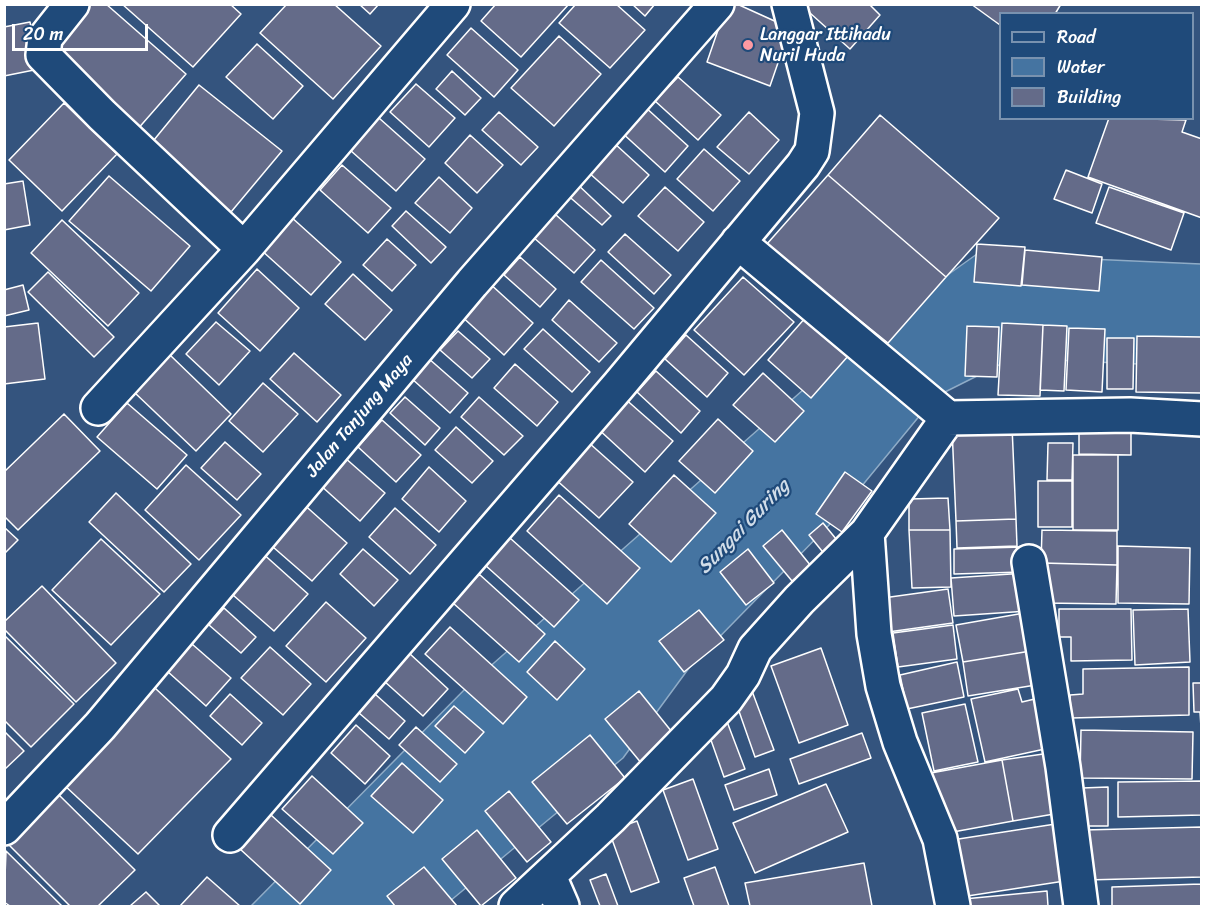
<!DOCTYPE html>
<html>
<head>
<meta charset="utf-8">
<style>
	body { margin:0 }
	#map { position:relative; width:1206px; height:911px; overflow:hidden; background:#34547e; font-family:Sriracha,sans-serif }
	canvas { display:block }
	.frame { position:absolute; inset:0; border:6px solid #fff; pointer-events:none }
	.legend { position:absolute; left:999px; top:12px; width:195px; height:108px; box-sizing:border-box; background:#1f4a7a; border:2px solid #7992af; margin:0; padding:8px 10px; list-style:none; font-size:18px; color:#fff }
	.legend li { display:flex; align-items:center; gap:12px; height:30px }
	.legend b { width:30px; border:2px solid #7992af }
	.scale { position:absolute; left:12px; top:24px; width:136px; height:27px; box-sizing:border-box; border:3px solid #fff; border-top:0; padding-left:8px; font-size:18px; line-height:21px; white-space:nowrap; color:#fff; -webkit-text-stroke:4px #1f4a7a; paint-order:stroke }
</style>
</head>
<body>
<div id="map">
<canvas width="1206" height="911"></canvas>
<div class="frame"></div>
<ul class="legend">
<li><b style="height:8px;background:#1f4a7a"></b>Road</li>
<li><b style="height:16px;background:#4574a1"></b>Water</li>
<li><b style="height:16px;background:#646b89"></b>Building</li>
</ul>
<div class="scale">20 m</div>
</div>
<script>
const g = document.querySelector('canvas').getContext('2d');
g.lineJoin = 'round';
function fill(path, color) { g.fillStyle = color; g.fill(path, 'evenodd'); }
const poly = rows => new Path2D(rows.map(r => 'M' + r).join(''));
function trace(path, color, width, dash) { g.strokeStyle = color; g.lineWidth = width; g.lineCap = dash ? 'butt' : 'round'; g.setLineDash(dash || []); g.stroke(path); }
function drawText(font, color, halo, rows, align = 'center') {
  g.font = font + ' Sriracha,sans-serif'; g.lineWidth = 4.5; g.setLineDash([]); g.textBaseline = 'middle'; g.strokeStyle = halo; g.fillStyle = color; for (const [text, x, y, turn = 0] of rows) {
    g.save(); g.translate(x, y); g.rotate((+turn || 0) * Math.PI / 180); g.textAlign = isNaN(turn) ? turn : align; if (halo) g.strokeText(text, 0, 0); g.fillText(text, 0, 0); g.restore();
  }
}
const water = poly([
	[977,254,1201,264,1201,367,1013,358,935,397,833,521,689,668,623,758,444,906,251,906,469,685,872,329,977,254]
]);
fill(water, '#4574a1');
trace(water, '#8facc7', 1.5);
const building = poly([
	[83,4,106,4,186,74,136,131,44,49,83,4],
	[122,4,230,4,241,14,193,67,122,4],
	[287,4,334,4,381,46,333,99,260,33,287,4],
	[359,4,379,4,370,14,359,4],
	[496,4,569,4,521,57,481,21,496,4],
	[576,4,616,4,645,30,610,68,559,23,576,4],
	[632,4,655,4,645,16,632,4],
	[727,4,737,4,790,28,770,86,707,62,727,4],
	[800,4,869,4,880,15,850,49,800,4],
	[971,4,1061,4,1055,14,1000,14,1000,25,971,4],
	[30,22,39,69,4,76,4,27,30,22],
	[471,28,518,70,494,97,447,55,471,28],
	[559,36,601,74,554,126,511,88,559,36],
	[257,44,303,86,273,119,226,77,257,44],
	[452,71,481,98,465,115,436,89,452,71],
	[678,77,721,115,698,140,655,101,678,77],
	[416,84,455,118,429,147,390,112,416,84],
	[199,85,282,151,231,212,149,146,199,85],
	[64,103,117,154,62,211,9,160,64,103],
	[644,106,688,146,665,172,620,131,644,106],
	[499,112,538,147,521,165,482,130,499,112],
	[749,112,779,140,749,174,717,147,749,112],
	[880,115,999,218,946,277,828,175,880,115],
	[379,118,425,159,396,191,350,150,379,118],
	[1109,118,1186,120,1182,132,1202,139,1202,218,1088,177,1109,118],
	[470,135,503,165,477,193,445,163,470,135],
	[614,143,649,175,623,203,588,172,614,143],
	[704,149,740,181,713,211,677,179,704,149],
	[342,165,391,208,368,233,320,190,342,165],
	[1066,170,1102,184,1092,213,1054,199,1066,170],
	[828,175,946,277,888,343,766,245,828,175],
	[109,176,190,246,151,291,69,221,109,176],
	[439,177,472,208,450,233,415,203,439,177],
	[23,181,30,225,4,230,4,184,23,181],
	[575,182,611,216,602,225,565,193,575,182],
	[665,187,704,222,678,251,638,216,665,187],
	[1109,187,1184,213,1171,250,1096,223,1109,187],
	[406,211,446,247,431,263,392,226,406,211],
	[555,214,595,250,574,273,533,237,555,214],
	[290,216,341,262,311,295,260,249,290,216],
	[62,220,139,293,108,326,31,253,62,220],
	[625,234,671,275,654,294,608,252,625,234],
	[387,239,416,265,392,291,363,265,387,239],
	[977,244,1025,247,1021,286,974,282,977,244],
	[1025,250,1102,257,1099,291,1022,285,1025,250],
	[520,257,556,289,540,307,504,275,520,257],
	[601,260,654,308,634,329,581,282,601,260],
	[257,269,299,308,260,351,218,313,257,269],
	[48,272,114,337,94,357,28,292,48,272],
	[353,274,392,310,365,340,325,304,353,274],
	[743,277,794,322,744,375,694,330,743,277],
	[488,282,533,323,504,355,459,314,488,282],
	[23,285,29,310,4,316,4,290,23,285],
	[569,300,617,343,599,362,552,320,569,300],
	[806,317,849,355,811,398,768,360,806,317],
	[216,322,250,351,219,385,186,354,216,322],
	[38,323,45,379,4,384,4,327,38,323],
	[1002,323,1043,325,1040,396,998,395,1002,323],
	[1043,325,1067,326,1064,391,1040,390,1043,325],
	[967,326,999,327,997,377,965,376,967,326],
	[1069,328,1105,329,1102,392,1066,390,1069,328],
	[543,329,590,372,572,392,524,349,543,329],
	[458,331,490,359,472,378,440,350,458,331],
	[686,335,728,373,707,397,665,359,686,335],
	[1137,336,1202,337,1202,393,1136,392,1137,336],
	[1107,338,1134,338,1133,389,1107,389,1107,338],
	[294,353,341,395,317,422,270,379,294,353],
	[170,355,231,414,196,451,134,392,170,355],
	[428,358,468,393,450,413,411,378,428,358],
	[515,364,558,402,537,426,494,388,515,364],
	[656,371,700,411,681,433,637,392,656,371],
	[763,373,804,411,775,442,733,405,763,373],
	[263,383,298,414,263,452,229,421,263,383],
	[405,397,440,428,425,445,390,413,405,397],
	[479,397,523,436,504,455,461,417,479,397],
	[623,397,673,441,645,472,596,427,623,397],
	[127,403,187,455,157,489,97,437,127,403],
	[64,414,100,451,18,530,4,516,4,472,64,414],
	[718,419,753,451,715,493,679,461,718,419],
	[382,420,421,455,396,482,358,447,382,420],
	[1079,423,1131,423,1131,455,1079,454,1079,423],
	[1012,426,1016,519,956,521,952,428,1012,426],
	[456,427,493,461,472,483,435,450,456,427],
	[225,442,261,474,237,500,201,468,225,442],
	[588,442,633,482,599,518,554,478,588,442],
	[1048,443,1073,443,1072,480,1047,480,1048,443],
	[1073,455,1118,455,1118,530,1073,530,1073,455],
	[344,457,385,493,360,521,319,484,344,457],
	[186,465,241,515,199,560,145,510,186,465],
	[429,467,466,501,439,532,402,499,429,467],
	[845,472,872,491,842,532,816,514,845,472],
	[674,475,716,513,671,562,629,524,674,475],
	[1038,481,1072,481,1072,527,1038,527,1038,481],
	[116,493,191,564,164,592,89,522,116,493],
	[559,495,640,568,607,604,527,531,559,495],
	[948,498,950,530,909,530,909,499,948,498],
	[300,501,347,543,312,581,265,540,300,501],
	[395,508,436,545,410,574,369,537,395,508],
	[1016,519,1017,546,957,548,956,521,1016,519],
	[823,523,841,545,826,556,809,535,823,523],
	[4,527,18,540,4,554,4,527],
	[782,530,811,566,792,581,763,546,782,530],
	[909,530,950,530,951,587,912,588,909,530],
	[1042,530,1117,531,1117,565,1041,563,1042,530],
	[510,538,579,600,554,627,485,565,510,538],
	[101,539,160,594,111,645,52,590,101,539],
	[1118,546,1190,548,1189,604,1118,603,1118,546],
	[1022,547,1022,572,954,574,954,549,1022,547],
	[363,549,398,580,374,606,340,574,363,549],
	[748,549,774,583,746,605,720,572,748,549],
	[260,551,308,594,274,631,225,588,260,551],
	[1043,563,1117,565,1116,604,1043,603,1043,563],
	[1026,573,1028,611,954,616,951,578,1026,573],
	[479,574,545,634,519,662,453,603,479,574],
	[42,586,116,663,76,702,4,629,4,622,42,586],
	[948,589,953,623,888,632,883,598,948,589],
	[326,602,366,638,326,682,286,646,326,602],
	[224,608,256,637,241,653,209,625,224,608],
	[1059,609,1131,609,1132,660,1071,661,1071,637,1059,637,1059,609],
	[1188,609,1190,662,1135,665,1133,610,1188,609],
	[699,610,724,640,684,672,659,641,699,610],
	[1030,612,1037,650,963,662,956,625,1030,612],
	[953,625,957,659,898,667,893,633,953,625],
	[450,627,527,697,503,724,425,654,450,627],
	[4,635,74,704,31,747,4,720,4,635],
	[555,641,585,669,557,700,527,672,555,641],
	[192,644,231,678,206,706,167,671,192,644],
	[270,647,311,684,283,715,241,678,270,647],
	[821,648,848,725,799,743,771,666,821,648],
	[1037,650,1042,684,968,696,963,662,1037,650],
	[409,653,448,689,423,716,384,681,409,653],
	[957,662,964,697,907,709,900,675,957,662],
	[1189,667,1189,715,1071,718,1070,695,1083,694,1083,669,1189,667],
	[1193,683,1202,683,1202,743,1200,712,1194,712,1193,683],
	[155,688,231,759,138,854,63,784,155,688],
	[1018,689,1022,702,1043,697,1054,747,985,762,971,699,1018,689],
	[639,691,676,737,642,764,605,719,639,691],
	[752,691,774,750,755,757,734,697,752,691],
	[230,694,262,723,242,745,210,716,230,694],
	[375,694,405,721,389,739,359,713,375,694],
	[965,704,978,762,934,771,922,713,965,704],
	[454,706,484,732,465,753,435,726,454,706],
	[726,719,745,769,724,777,706,726,726,719],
	[356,725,390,756,365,784,331,753,356,725],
	[416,727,457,764,440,782,399,745,416,727],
	[1081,730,1193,732,1192,779,1080,778,1081,730],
	[4,731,24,751,4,770,4,731],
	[862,733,871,758,799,784,790,759,862,733],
	[590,735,625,778,567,824,532,782,590,735],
	[1050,753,1060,813,1013,821,1002,760,1050,753],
	[1002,760,1013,821,942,834,931,773,1002,760],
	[402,763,443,800,413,833,371,796,402,763],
	[769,769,777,795,734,810,725,785,769,769],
	[312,776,363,823,333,854,282,809,312,776],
	[693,779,718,849,688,860,663,790,693,779],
	[1202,781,1202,815,1118,817,1118,782,1202,781],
	[826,784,848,832,755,873,733,823,826,784],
	[1108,787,1108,826,1082,826,1082,788,1108,787],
	[509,791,551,842,527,862,485,811,509,791],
	[59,795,135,870,98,906,70,906,9,845,59,795],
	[271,815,331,870,300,904,240,849,271,815],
	[637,821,659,882,631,892,609,831,637,821],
	[1062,823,1071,880,961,897,952,840,1062,823],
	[1202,827,1202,877,1086,880,1084,830,1202,827],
	[477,830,516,878,481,906,442,859,477,830],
	[6,851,62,906,10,906,4,902,6,851],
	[864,863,872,906,750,906,745,883,864,863],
	[424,867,457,906,395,906,387,896,424,867],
	[715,867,729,906,694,906,684,878,715,867],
	[606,874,618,906,600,906,590,880,606,874],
	[207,877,240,906,180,906,207,877],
	[1201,884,1202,906,1112,906,1112,887,1201,884],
	[1047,891,1048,906,964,906,964,899,1047,891],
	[146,892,160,906,130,906,146,892]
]);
fill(building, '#646b89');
trace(building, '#fff', 1.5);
const street = poly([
	[72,4,45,38,43,55,102,115,244,249,453,4],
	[738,242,948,418,1130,415,1202,419],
	[98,408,244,249],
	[867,533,874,634,883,686,900,742,940,839,953,906],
	[1029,562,1063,767,1081,906],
	[4,828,100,726,472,283,717,4],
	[230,835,619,385,803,165,812,151,817,113,789,4],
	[549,876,562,906],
	[516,906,610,818,726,699,743,675,755,649,799,600,867,533,948,418]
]);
trace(street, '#fff', 38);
trace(street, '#1f4a7a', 33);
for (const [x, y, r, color] of [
	[748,45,6,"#ff9aa2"]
]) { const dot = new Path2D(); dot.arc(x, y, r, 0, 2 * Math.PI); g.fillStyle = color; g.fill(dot); trace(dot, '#1f4a7a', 2); }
drawText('18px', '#fff', '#1f4a7a', [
	["Langgar Ittihadu",760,35],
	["Nuril Huda",760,56]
], 'left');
drawText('18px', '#fff', '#1f4a7a', [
	["Jalan Tanjung Maya",360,416,-50]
]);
drawText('italic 20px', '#d0dce8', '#1f4a7a', [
	["Sungai Guring",744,527,-46]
]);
</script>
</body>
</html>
